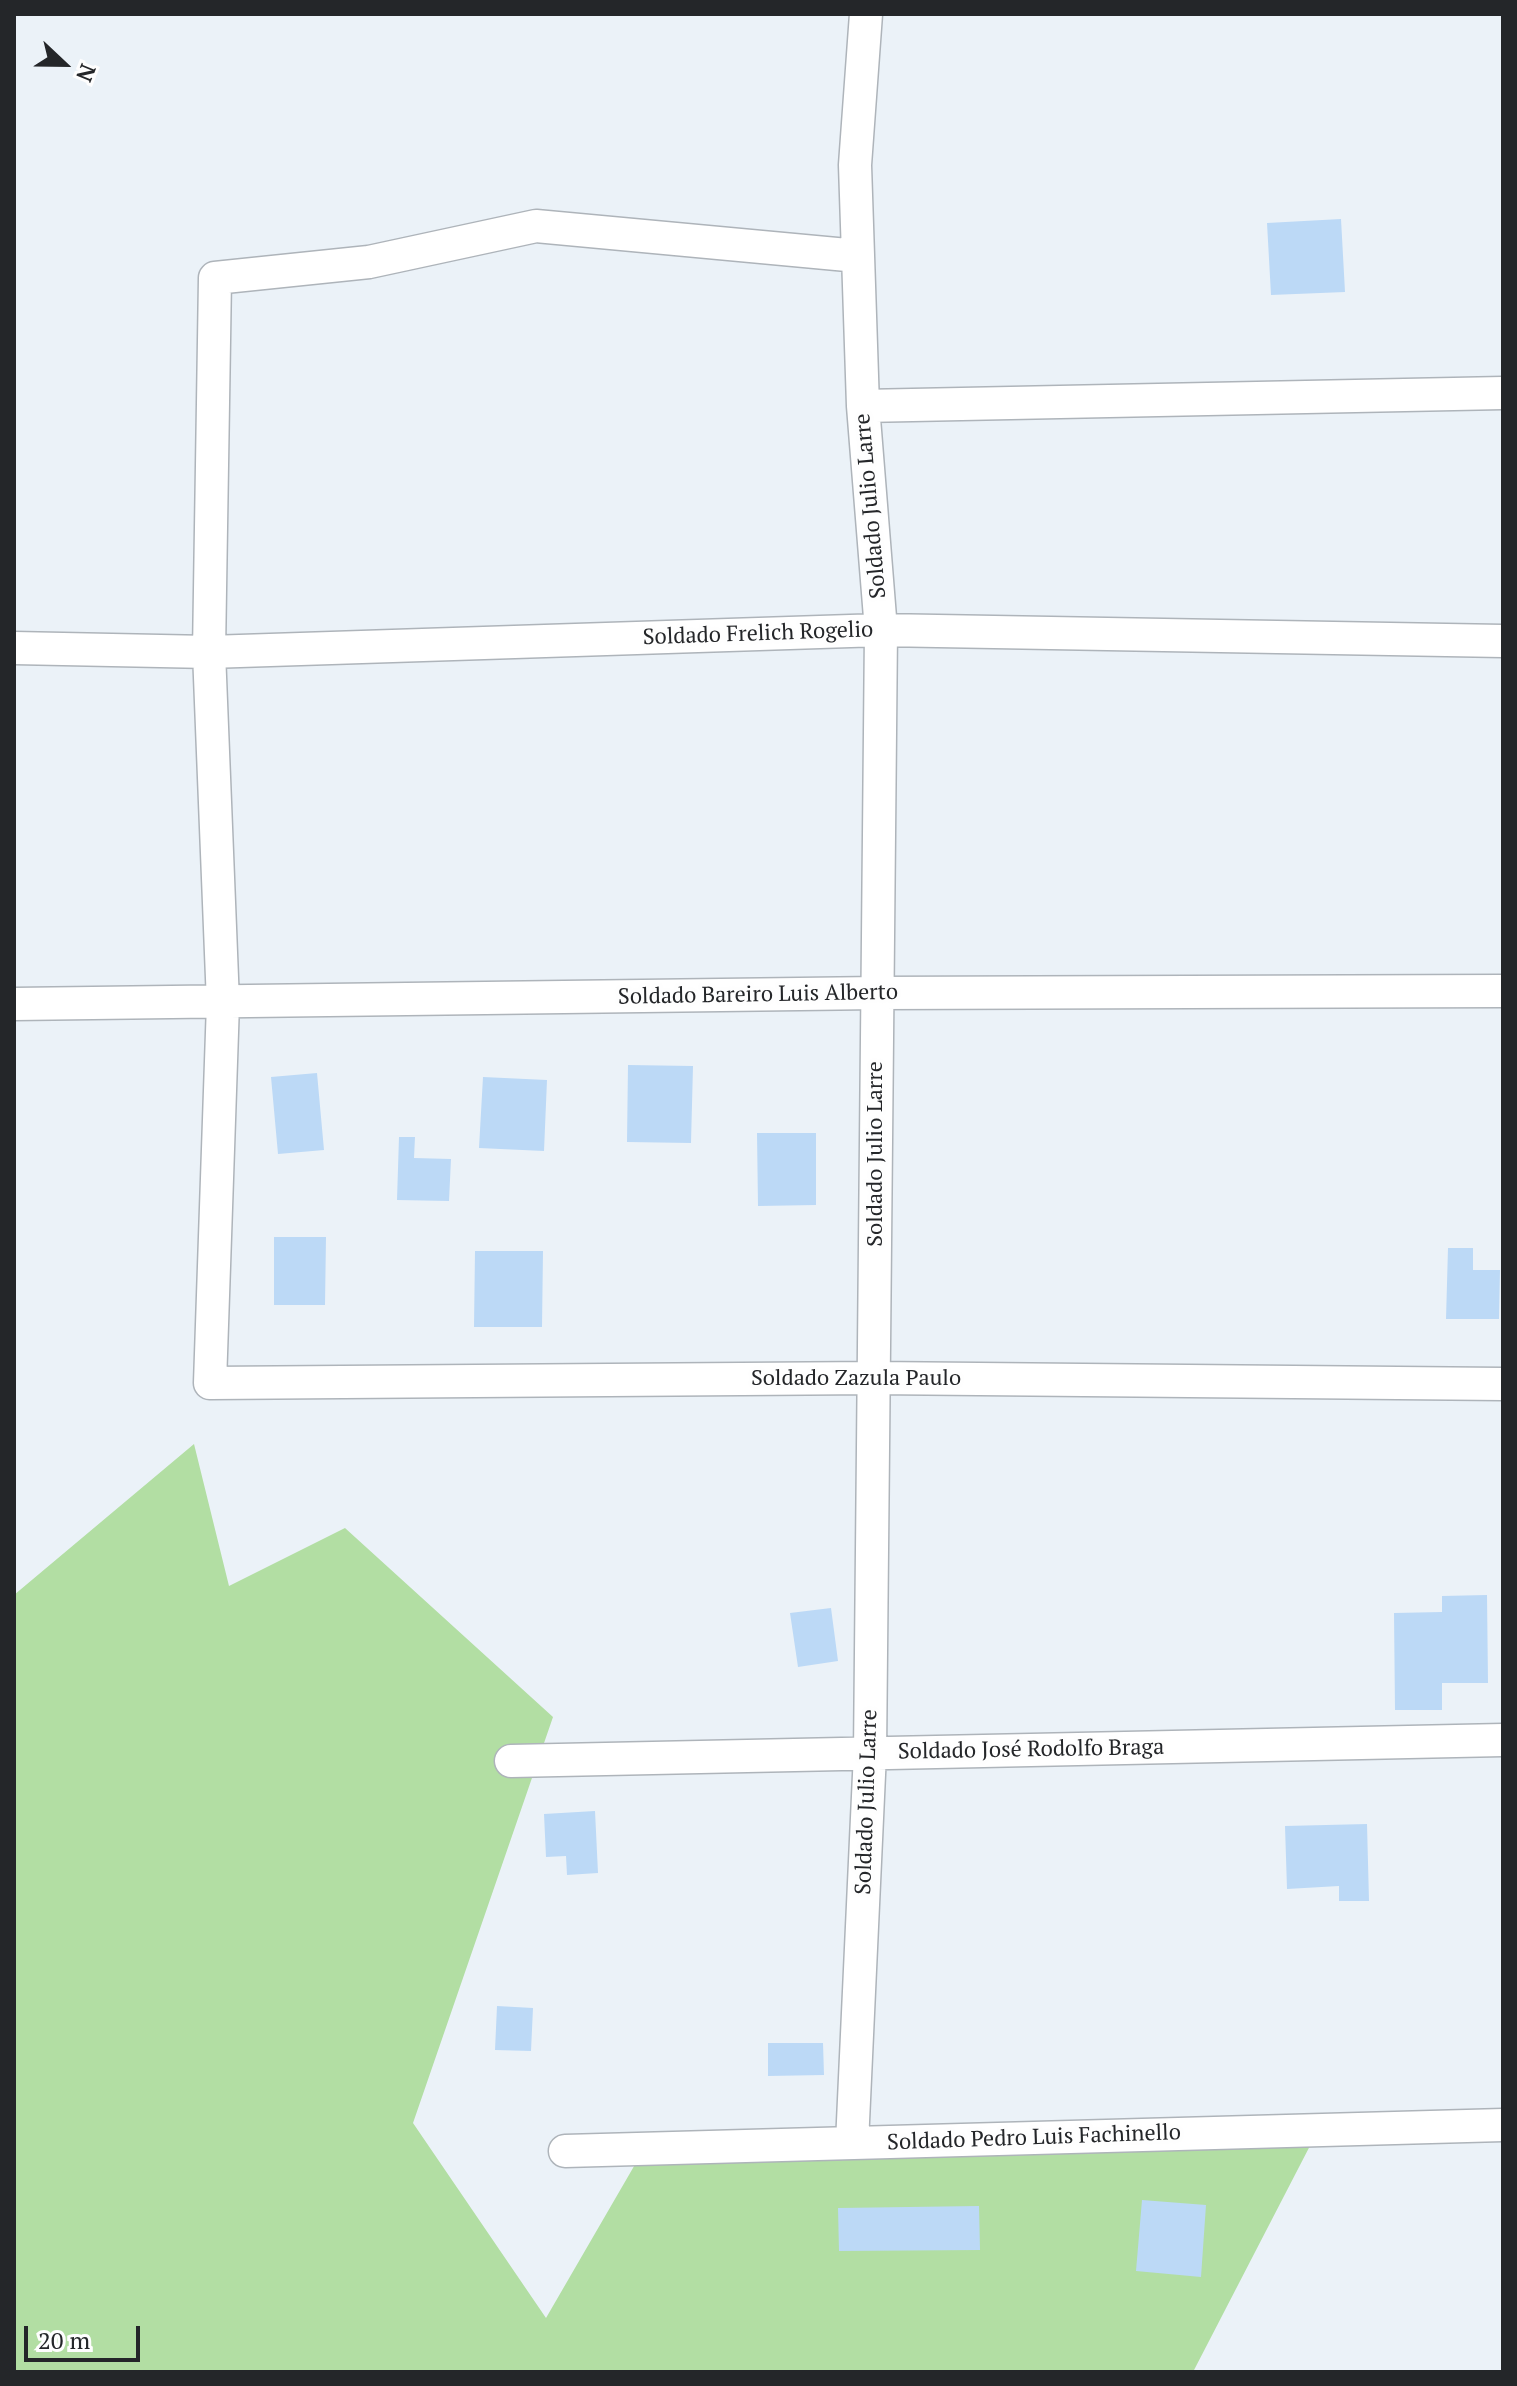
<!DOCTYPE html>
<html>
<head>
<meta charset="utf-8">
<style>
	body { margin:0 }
	#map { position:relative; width:1517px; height:2386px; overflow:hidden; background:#ebf2f8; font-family:"PT Serif",serif }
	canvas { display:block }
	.frame { position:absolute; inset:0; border:16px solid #242629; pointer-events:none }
	.north { position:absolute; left:24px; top:24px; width:80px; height:80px; -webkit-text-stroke:6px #fefefe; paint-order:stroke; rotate:112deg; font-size:22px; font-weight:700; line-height:32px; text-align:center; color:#242629 }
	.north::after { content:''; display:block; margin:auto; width:28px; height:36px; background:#242629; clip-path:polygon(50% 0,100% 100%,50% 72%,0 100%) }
	.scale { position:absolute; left:24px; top:2326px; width:116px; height:36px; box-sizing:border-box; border:4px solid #242629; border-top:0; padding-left:10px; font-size:24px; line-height:28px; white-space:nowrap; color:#242629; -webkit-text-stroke:6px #fefefe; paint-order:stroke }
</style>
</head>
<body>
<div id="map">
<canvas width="1517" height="2386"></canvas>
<div class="frame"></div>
<div class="north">N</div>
<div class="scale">20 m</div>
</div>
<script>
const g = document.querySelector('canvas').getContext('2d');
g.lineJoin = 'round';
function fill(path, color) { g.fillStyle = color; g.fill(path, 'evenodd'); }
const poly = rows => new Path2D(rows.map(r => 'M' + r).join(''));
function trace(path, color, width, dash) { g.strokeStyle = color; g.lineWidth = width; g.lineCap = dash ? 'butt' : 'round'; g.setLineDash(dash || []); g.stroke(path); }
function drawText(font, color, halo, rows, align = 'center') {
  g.font = font + ' "PT Serif",serif'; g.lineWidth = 8; g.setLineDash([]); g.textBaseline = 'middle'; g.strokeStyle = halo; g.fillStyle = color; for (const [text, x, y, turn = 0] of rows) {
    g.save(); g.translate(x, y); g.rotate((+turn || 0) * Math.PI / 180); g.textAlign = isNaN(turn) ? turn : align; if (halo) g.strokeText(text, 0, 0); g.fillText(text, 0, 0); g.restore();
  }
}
fill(poly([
	[194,1444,229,1586,345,1528,553,1717,413,2123,546,2318,644,2149,1313,2140,1193,2372,14,2372,14,1595]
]), '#b2dea3');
fill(poly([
	[1341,219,1345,292,1271,295,1267,223],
	[628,1065,693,1066,691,1143,627,1142],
	[317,1073,324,1150,278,1154,271,1077],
	[483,1077,547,1080,544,1151,479,1148],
	[757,1133,816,1133,816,1205,758,1206],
	[399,1137,415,1137,414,1158,451,1159,449,1201,397,1200],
	[274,1237,326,1237,325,1305,274,1305],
	[1448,1248,1473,1248,1473,1270,1500,1270,1499,1319,1446,1319],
	[475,1251,543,1251,542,1327,474,1327],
	[1487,1595,1488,1683,1442,1683,1442,1710,1395,1710,1394,1613,1442,1612,1442,1596],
	[831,1608,838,1661,798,1667,790,1613],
	[595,1811,598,1873,567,1875,566,1856,546,1857,544,1814],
	[1367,1824,1369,1901,1339,1901,1339,1886,1287,1889,1285,1826],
	[497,2006,533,2008,531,2051,495,2050],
	[768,2043,823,2043,824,2075,768,2076],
	[1142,2200,1206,2205,1201,2277,1136,2271],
	[979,2206,980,2250,839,2251,838,2208]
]), '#bcd9f6');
const minor = poly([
	[858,256,536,226,369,262,215,278,209,652,223,1003,210,1383,874,1378,1503,1384],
	[863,406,1503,393],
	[14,648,209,652,881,630,1503,641],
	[14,1004,878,993,1503,991],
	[511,1761,1503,1740],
	[852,2143,870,1753,881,630,863,406,855,165,866,14],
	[565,2151,1503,2125]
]);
trace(minor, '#aeb4ba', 35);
trace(minor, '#fff', 32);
drawText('22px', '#242629', '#fefefe', [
	["Soldado Julio Larre",871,506,-95],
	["Soldado Frelich Rogelio",758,634,-2],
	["Soldado Bareiro Luis Alberto",758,995,-1],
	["Soldado Julio Larre",876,1154,-90],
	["Soldado Zazula Paulo",856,1379],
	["Soldado José Rodolfo Braga",1031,1750,-1],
	["Soldado Julio Larre",867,1802,-88],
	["Soldado Pedro Luis Fachinello",1034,2138,-2]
]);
</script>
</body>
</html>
